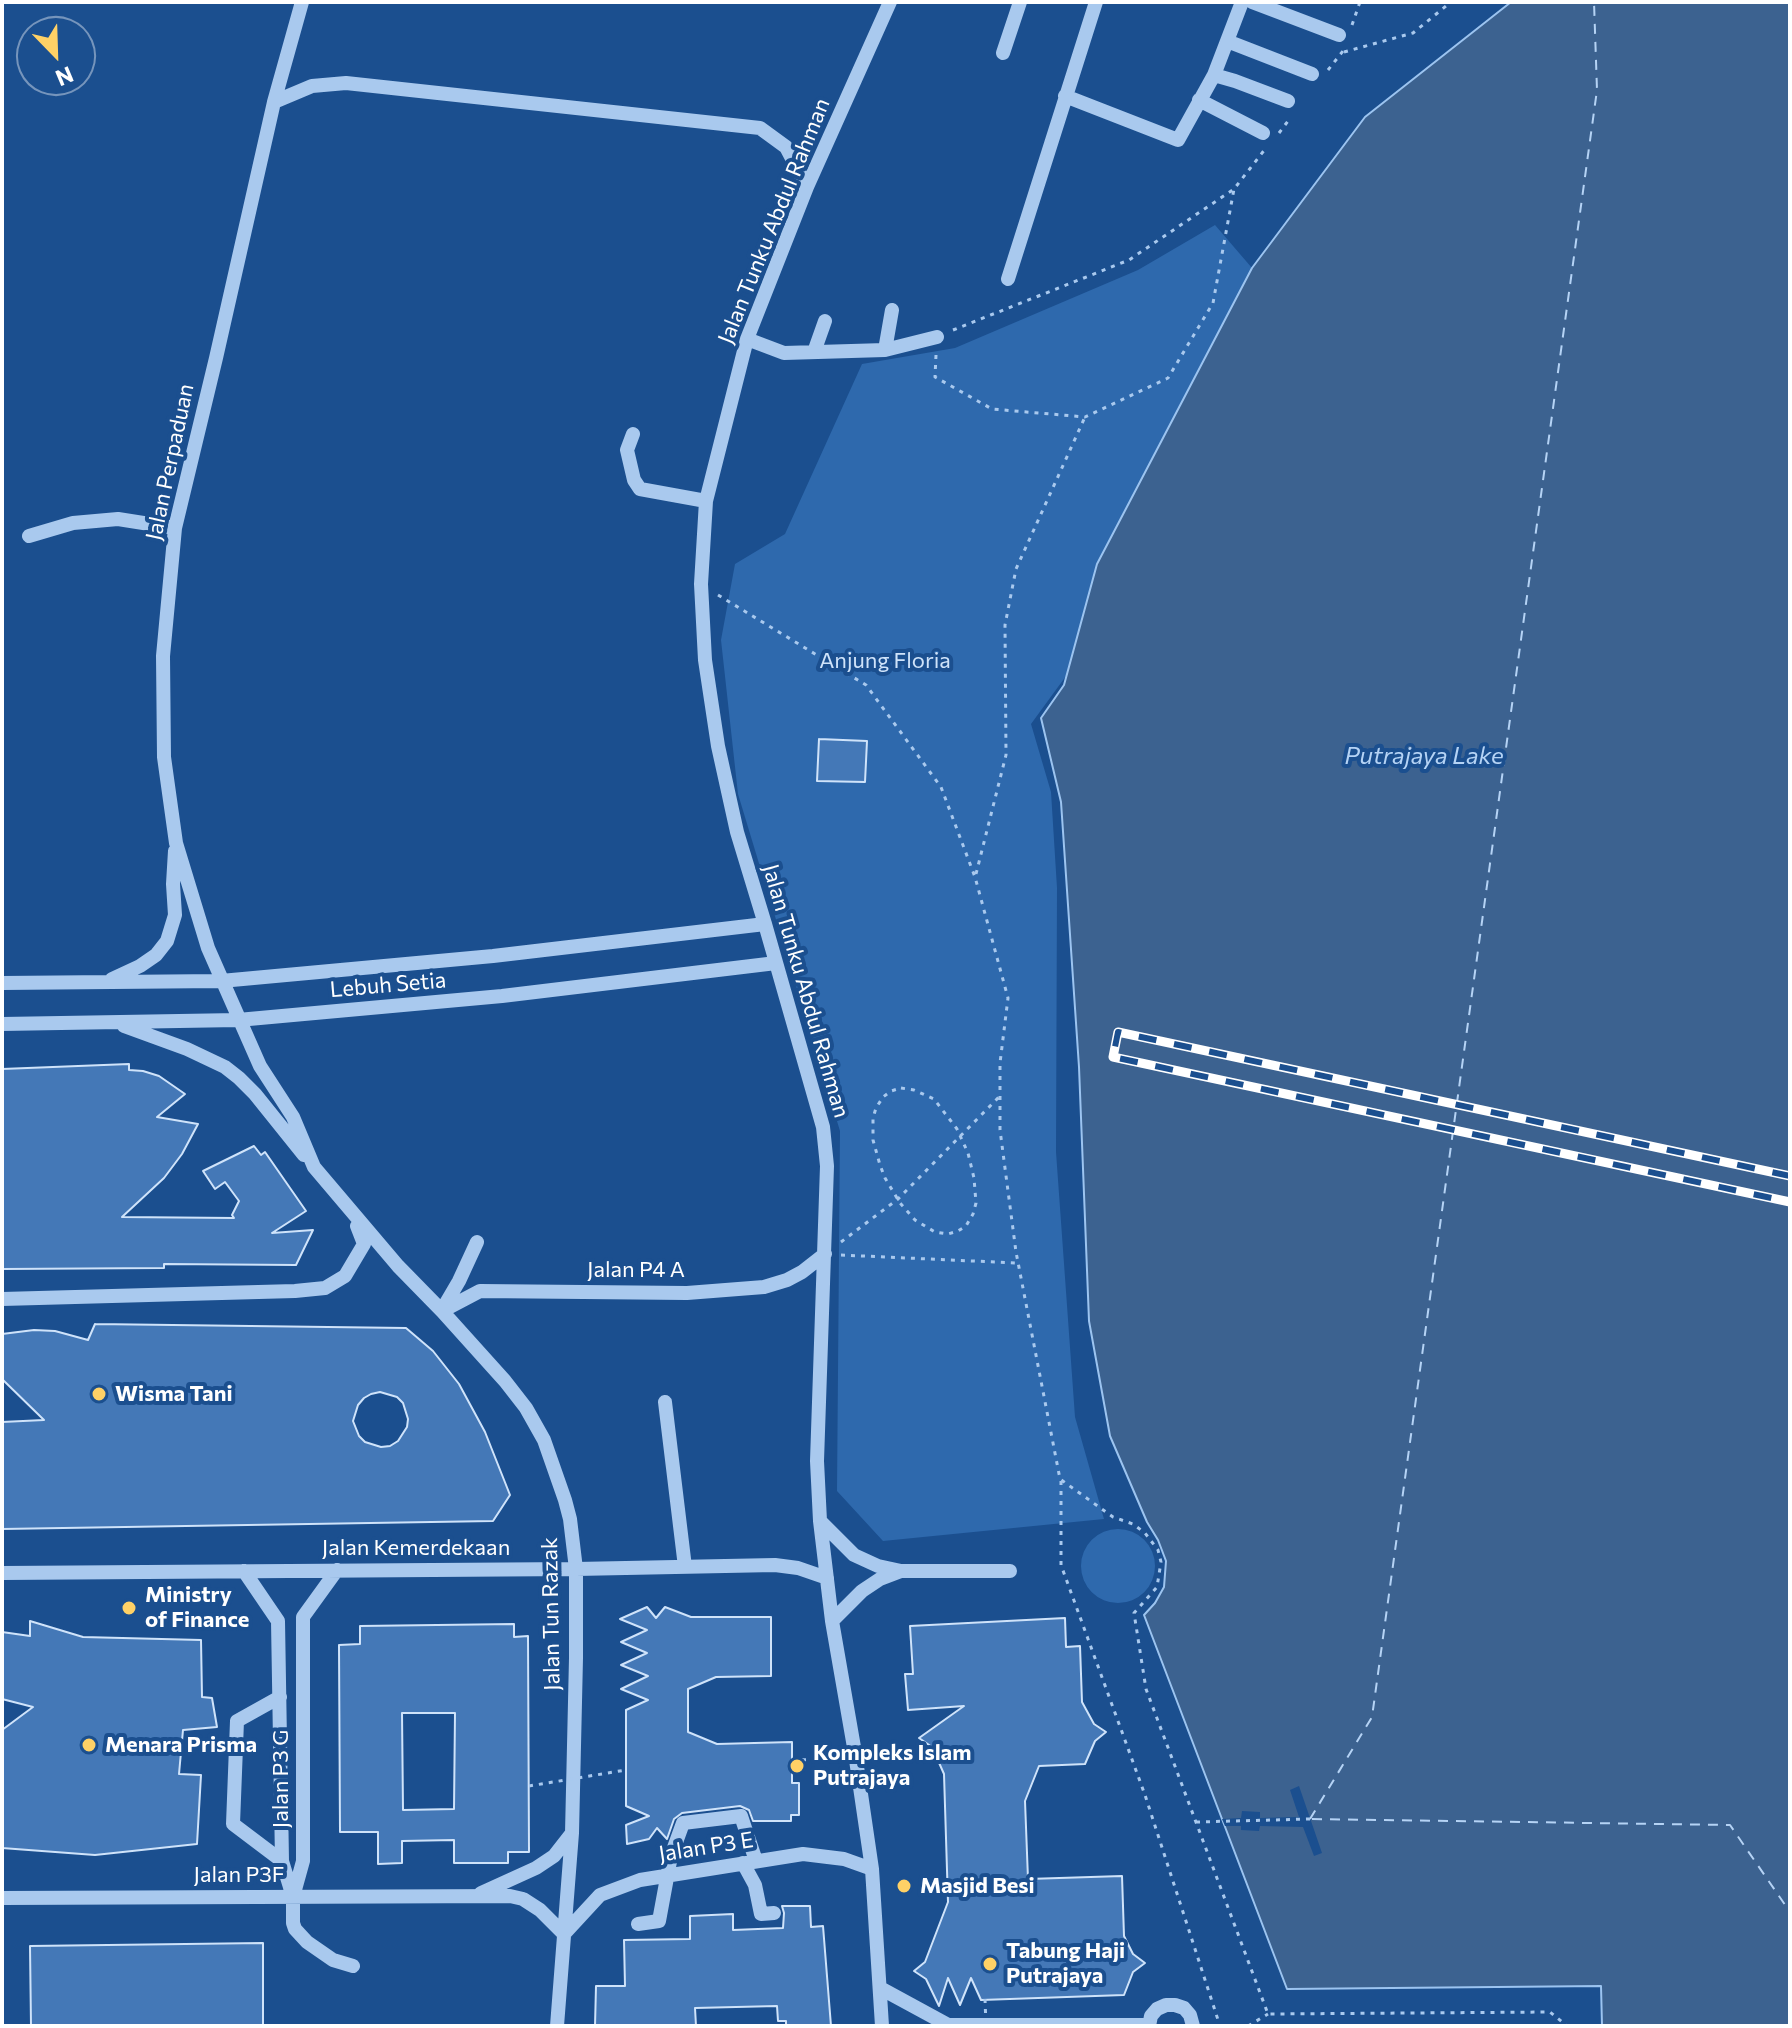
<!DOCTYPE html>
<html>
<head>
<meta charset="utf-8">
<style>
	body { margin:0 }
	#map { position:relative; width:1792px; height:2028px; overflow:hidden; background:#1b4f8f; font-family:Commissioner,sans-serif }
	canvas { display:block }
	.frame { position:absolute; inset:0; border:4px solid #fff; pointer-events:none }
	.north { position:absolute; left:16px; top:16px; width:80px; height:80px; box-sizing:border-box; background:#1b4f8f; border:2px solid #7695bc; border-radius:50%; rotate:157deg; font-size:22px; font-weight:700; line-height:32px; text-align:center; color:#fff }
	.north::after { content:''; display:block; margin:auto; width:28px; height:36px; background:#ffd166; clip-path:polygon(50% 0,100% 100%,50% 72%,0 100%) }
</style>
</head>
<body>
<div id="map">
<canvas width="1792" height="2028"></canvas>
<div class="frame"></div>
<div class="north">N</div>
</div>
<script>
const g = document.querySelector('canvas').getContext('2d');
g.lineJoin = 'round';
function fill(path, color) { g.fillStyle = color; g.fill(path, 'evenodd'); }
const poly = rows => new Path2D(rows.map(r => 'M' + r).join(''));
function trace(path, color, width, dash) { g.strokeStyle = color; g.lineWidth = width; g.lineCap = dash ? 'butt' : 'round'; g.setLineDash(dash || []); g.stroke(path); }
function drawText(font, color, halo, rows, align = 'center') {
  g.font = font + ' Commissioner,sans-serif'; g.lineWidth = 8; g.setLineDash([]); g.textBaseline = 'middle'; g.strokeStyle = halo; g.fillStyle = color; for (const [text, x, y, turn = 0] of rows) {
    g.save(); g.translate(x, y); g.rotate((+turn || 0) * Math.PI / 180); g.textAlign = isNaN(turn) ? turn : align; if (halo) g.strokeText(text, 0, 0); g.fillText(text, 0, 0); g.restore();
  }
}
fill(poly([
	[1215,225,1252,268,1097,564,1066,676,1031,724,1051,792,1057,888,1056,1152,1075,1417,1104,1519,883,1541,837,1491,840,1131,738,794,721,640,735,564,785,534,862,364,955,348,1138,270],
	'1081 1566a37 37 0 1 1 74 0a37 37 0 1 1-74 0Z'
]), '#2e69ad');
const water = poly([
	[1511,2,1790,2,1790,2026,1602,2026,1601,1986,1287,1989,1144,1615,1155,1603,1164,1587,1166,1561,1158,1540,1147,1522,1110,1436,1089,1321,1079,1067,1061,802,1041,718,1064,685,1097,564,1252,268,1365,117,1511,2]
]);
fill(water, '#3c6290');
trace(water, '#9cc4f0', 2);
fill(poly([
	[1299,1786,1322,1853,1314,1856,1303,1827,1260,1826,1259,1831,1241,1830,1241,1826,1225,1826,1222,1819,1241,1818,1242,1811,1260,1812,1260,1818,1299,1817,1290,1790]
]), '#1b4f8f');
trace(poly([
	[1310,1819,1372,1717,1597,90,1594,2],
	[1312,1819,1730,1825,1790,1912]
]), '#b5d3f5', 2, [10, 8]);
const building = poly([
	[819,739,867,741,865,782,817,781,819,739],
	[129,1064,129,1070,143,1071,159,1076,185,1094,157,1117,198,1124,182,1154,164,1178,122,1217,234,1218,232,1215,239,1201,225,1182,215,1189,203,1171,254,1146,261,1155,265,1152,306,1211,272,1233,313,1230,296,1265,164,1264,164,1268,2,1269,2,1069,129,1064],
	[95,1324,406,1328,433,1351,459,1384,485,1432,510,1495,493,1521,2,1529,2,1422,44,1420,2,1379,2,1334,34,1330,55,1331,88,1340,95,1324],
	[380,1392,397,1397,403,1403,408,1419,407,1427,398,1441,390,1446,381,1447,365,1442,359,1436,353,1421,358,1405,364,1398,371,1394,380,1392],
	[647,1607,656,1618,665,1607,691,1617,771,1617,771,1676,716,1677,688,1689,688,1732,717,1744,792,1742,792,1783,799,1783,799,1815,791,1815,791,1821,753,1821,749,1810,740,1806,682,1813,674,1819,667,1839,657,1828,649,1839,627,1844,626,1825,649,1816,626,1806,626,1710,648,1700,621,1689,648,1676,621,1665,647,1653,621,1642,647,1630,620,1619,647,1607],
	[1065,1618,1066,1647,1080,1646,1082,1702,1094,1724,1106,1732,1095,1741,1085,1764,1039,1766,1025,1801,1028,1879,1122,1876,1124,1936,1133,1954,1145,1963,1133,1972,1124,1995,981,2000,971,1978,960,2005,948,1978,939,2006,926,1979,914,1971,925,1962,948,1902,944,1774,932,1747,919,1738,964,1706,908,1710,905,1674,913,1674,910,1626,1065,1618],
	[30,1621,83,1637,201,1640,202,1697,212,1698,217,1727,183,1730,179,1774,201,1775,197,1844,95,1855,2,1848,2,1730,33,1707,2,1699,2,1632,30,1636,30,1621],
	[514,1624,514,1637,528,1636,529,1852,508,1852,508,1863,454,1863,454,1840,402,1841,402,1863,378,1864,378,1832,340,1832,339,1645,360,1644,360,1626,514,1624],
	[402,1713,455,1713,454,1809,403,1810,402,1713],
	[782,1906,810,1906,811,1927,823,1926,831,2026,786,2026,786,2021,778,2021,777,2006,695,2008,696,2026,595,2026,596,1986,625,1986,624,1940,690,1939,690,1916,733,1914,733,1930,783,1928,784,1913,782,1906],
	[263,1943,263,2026,31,2026,30,1946,263,1943]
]);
fill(building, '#4478b7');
trace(building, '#cfe3fa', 2);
trace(poly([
	[1352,25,1360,2],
	[1344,52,1413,33,1451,2],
	[1328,70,1343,51],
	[1279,133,1291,117],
	[953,330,1129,260,1234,189,1266,148],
	[936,355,935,377,992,409,1085,417,1168,378,1213,303,1234,189],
	[718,595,866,685,941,787,975,877,1008,998,1000,1063,1000,1130,1016,1252,1060,1479,1113,1517,1133,1524,1145,1533,1158,1550,1161,1562,1157,1587,1134,1613,1146,1689,1268,2014,1550,2012,1567,2026],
	[976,874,1006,755,1005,625,1016,569,1085,417],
	[901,1088,914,1090,934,1099,957,1129,968,1153,974,1178,976,1203,973,1214,966,1226,958,1231,948,1234,935,1232,915,1220,900,1203,885,1178,880,1165,873,1140,873,1118,876,1108,883,1097,891,1091,901,1088],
	[841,1242,898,1199,1000,1096],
	[841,1255,1017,1263],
	[1061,1481,1061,1565,1145,1795,1220,2026],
	[1196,1822,1310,1819],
	[1248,2026,1268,2014]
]), '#a9c9ee', 3, [4, 6]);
trace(poly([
	[302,2,274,102,216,358,175,528,163,656,164,757,176,843,208,948,260,1066,293,1117,314,1167,398,1266,442,1311,505,1381,526,1408,544,1440,565,1500,570,1519,576,1569,576,1658,572,1833,557,2026],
	[1252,2,1339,35],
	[1227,41,1312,74],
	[1003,53,1020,2],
	[1214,75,1242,2],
	[1065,96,1178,140,1214,75,1235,81,1288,101],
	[1199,100,1263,133],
	[274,102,312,86,346,83,760,128,786,147,807,187],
	[1008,279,1096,2],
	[747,339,784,353,885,350,937,337],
	[885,350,892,310],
	[814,352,825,321],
	[633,434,627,450,634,480,640,489,706,501],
	[29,536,73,523,118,519,175,528],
	[112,979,140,966,156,955,167,941,175,915,173,884,175,851],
	[2,983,221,981,493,956,765,924],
	[2,1024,238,1020,502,996,776,963],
	[124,1026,187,1049,225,1067,239,1078,255,1094,304,1155],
	[2,1299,295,1291,325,1288,345,1276,364,1244,357,1226],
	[442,1310,459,1281,477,1242],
	[442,1311,480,1291,687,1293,764,1287,787,1280,802,1272,825,1254],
	[665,1402,685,1567],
	[820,1521,854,1555,878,1566,901,1571,1010,1571],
	[337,1570,303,1617,303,1861,293,1897,293,1923,295,1929,307,1942,333,1960,353,1966],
	[244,1571,278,1621,282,1861,293,1897],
	[2,1573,576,1569,775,1565,798,1568,827,1578],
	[832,1621,862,1591,880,1579,901,1571],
	[280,1697,237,1721,233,1824,282,1861],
	[743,1863,755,1885,761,1914,774,1913],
	[481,1893,536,1868,554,1856,572,1833],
	[2,1898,510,1896,523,1899,540,1910,564,1934,600,1895,640,1880,803,1854,844,1859,872,1869],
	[638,1924,659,1921,671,1856,683,1823,741,1816,756,1861],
	[880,1988,948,2025,1149,2025],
	[882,2026,872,1869,855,1753,832,1621,820,1521,817,1461,827,1166,823,1127,765,924,737,832,718,746,705,660,701,584,706,501,747,339,807,187,890,2],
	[1149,2026,1151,2016,1157,2009,1166,2005,1175,2005,1184,2008,1190,2015,1193,2026]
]), '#a9c9ee', 14);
const rail = poly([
	[1790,1176,1118,1032,1113,1057,1790,1202]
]);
trace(rail, '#fff', 9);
trace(rail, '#1b4f8f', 6, [18]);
trace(poly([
	[792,1760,936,1758],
	[529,1786,626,1770],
	[985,1999,986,2026]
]), '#a9c9ee', 3, [4, 6]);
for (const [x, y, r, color] of [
	[99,1394,8,"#ffd166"],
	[129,1608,8,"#ffd166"],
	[89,1745,8,"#ffd166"],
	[797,1766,8,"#ffd166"],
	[904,1886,8,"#ffd166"],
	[990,1964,8,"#ffd166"]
]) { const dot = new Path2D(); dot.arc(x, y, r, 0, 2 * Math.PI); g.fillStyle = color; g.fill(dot); trace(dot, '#1b4f8f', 3); }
drawText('22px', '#fff', '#1b4f8f', [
	["Jalan Tunku Abdul Rahman",774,221,-68],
	["Jalan Perpaduan",170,462,-78],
	["Lebuh Setia",388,985,-5],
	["Jalan Tunku Abdul Rahman",806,991,74],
	["Jalan P4 A",636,1270],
	["Jalan Kemerdekaan",416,1548],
	["Jalan Tun Razak",551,1614,-91],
	["Jalan P3 G",281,1779,-90],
	["Jalan P3 E",706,1847,-9],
	["Jalan P3F",239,1875]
]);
drawText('22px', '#cfe3fa', '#1b4f8f', [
	["Anjung Floria",885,661]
]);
drawText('bold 22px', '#fff', '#1b4f8f', [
	["Wisma Tani",115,1394],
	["Ministry",145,1595],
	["of Finance",145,1620],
	["Menara Prisma",105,1745],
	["Kompleks Islam",813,1753],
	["Putrajaya",813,1778],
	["Masjid Besi",920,1886],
	["Tabung Haji",1006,1951],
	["Putrajaya",1006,1976]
], 'left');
drawText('italic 24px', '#b5d3f5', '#1b4f8f', [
	["Putrajaya Lake",1424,756]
]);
</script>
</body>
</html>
